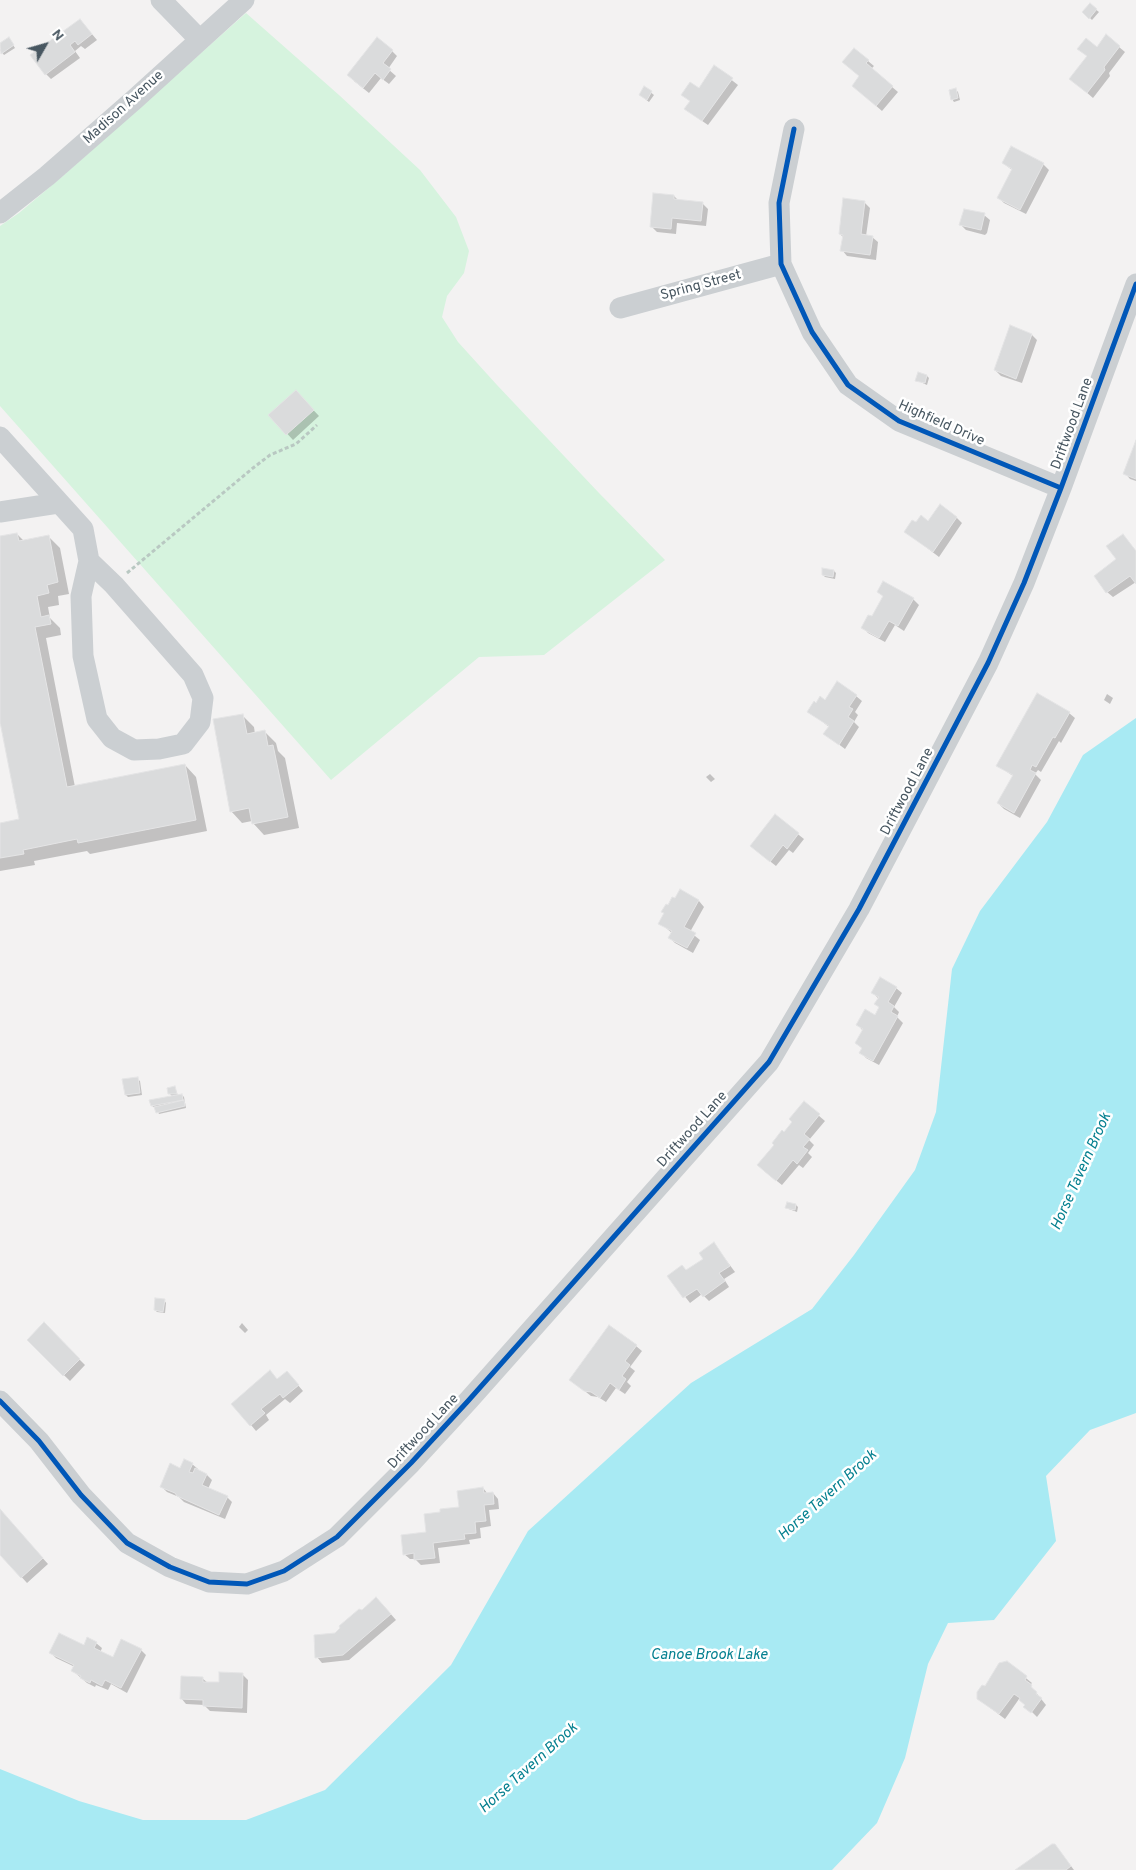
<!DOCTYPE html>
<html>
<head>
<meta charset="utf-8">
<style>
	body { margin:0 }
	#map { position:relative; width:1136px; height:1870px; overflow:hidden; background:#f3f2f2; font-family:Overpass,sans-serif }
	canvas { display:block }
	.north { position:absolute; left:20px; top:20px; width:50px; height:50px; -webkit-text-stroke:4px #fff; paint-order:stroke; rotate:52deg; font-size:14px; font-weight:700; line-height:20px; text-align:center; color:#485761 }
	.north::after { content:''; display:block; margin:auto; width:18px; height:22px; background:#485761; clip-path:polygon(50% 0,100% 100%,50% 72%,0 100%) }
</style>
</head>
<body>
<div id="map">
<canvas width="1136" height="1870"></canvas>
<div class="north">N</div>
</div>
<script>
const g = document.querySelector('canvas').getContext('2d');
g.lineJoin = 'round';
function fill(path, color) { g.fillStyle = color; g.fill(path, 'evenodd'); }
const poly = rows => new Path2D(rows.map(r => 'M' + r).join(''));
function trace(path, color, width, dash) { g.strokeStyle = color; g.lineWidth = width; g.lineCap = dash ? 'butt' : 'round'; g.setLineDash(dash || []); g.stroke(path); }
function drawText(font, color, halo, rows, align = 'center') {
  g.font = font + ' Overpass,sans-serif'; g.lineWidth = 5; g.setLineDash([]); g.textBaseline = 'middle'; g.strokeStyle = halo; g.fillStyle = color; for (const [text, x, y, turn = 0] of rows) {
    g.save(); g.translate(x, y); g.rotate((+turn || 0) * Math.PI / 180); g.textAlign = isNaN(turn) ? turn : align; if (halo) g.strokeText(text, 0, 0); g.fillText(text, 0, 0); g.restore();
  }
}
fill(poly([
	[246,13,339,95,420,170,456,217,469,251,464,273,447,296,442,317,458,342,497,385,599,493,665,560,544,655,479,657,331,780,0,406,0,226,19,213,64,175]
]), '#d6f3de');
fill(poly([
	[1136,718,1136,1413,1090,1430,1046,1476,1056,1541,994,1620,948,1623,928,1664,905,1758,877,1823,832,1870,0,1870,0,1769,79,1801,143,1820,246,1820,325,1790,451,1665,528,1531,691,1383,812,1309,854,1255,915,1170,936,1112,952,969,980,911,1047,822,1083,755]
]), '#a8eaf3');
fill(poly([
	[1090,5,1099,12,1092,20,1084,12],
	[80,20,97,40,85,49,81,46,75,51,80,58,51,79,46,74],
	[1106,36,1125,52,1109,73,1110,76,1093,98,1071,79,1088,57,1079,49,1097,48],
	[9,39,15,48,4,55,0,50,0,45],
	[392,51,397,56,388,69,396,76,389,84,381,78,369,93,354,81],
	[868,61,874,66,871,69,898,92,882,111,859,91,861,77,850,68],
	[715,67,738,85,708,125,692,114,691,102,683,95,699,89],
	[645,88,654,95,649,102,640,95],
	[956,90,958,92,960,100,954,102,952,99],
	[1003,163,1043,164,1049,170,1026,214,1004,203,998,197,1012,170],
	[674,196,679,201,702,203,708,209,706,226,677,223,676,234,657,232,652,227],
	[864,202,870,208,866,236,872,237,878,242,876,260,847,256,842,250,843,237,840,234],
	[984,215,990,220,987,233,985,235,966,230,961,225],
	[1011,327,1032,335,1037,340,1022,383,1001,376,995,370],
	[927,376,929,378,927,385,916,380],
	[301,397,319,416,293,440,270,415],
	[1136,444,1136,481,1130,479,1125,473],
	[956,517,962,523,939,557,906,532,916,524],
	[17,534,24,541,48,536,60,548,69,594,58,596,59,605,48,607,50,618,60,628,61,635,46,638,75,787,185,765,196,777,207,831,90,854,87,851,34,861,35,865,0,871,0,824,21,820,2,725,0,725,0,538],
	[1123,535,1136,551,1136,582,1113,597,1107,592,1118,560],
	[834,571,836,573,835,579,825,577,823,575],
	[878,592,913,599,919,605,904,631,895,625,885,642,868,633,863,627,872,618,884,597],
	[1107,694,1113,698,1110,704,1104,700],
	[856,696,862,701,855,712,858,715,854,722,859,727,845,749,825,734,829,727,809,711,816,705],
	[1069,713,1075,718,1061,743,1059,741,1041,772,1038,770,1035,774,1041,780,1020,818,1004,809,998,803,1013,776,997,765],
	[242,715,254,727,255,734,265,732,276,743,278,751,285,758,299,828,264,835,253,823,252,821,242,823,231,811],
	[710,774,715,779,711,782,706,777],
	[775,816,804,839,793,853,789,850,776,866,757,851],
	[681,891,699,901,704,907,690,932,700,940,693,953,675,943,670,938,672,933,660,923,665,914,663,912,676,900],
	[896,988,902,993,894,1007,899,1012,897,1017,903,1023,879,1065,866,1058,861,1052,863,1049,856,1043,863,1031,858,1025,875,1016,880,1008,876,1004,879,999,873,993],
	[137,1079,140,1081,142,1095,128,1097,126,1095,124,1081],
	[175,1087,178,1096,182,1095,184,1097,186,1108,159,1114,156,1108,152,1106,173,1097,169,1093],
	[804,1103,825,1121,809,1140,814,1145,808,1153,812,1157,803,1168,799,1165,782,1185,764,1171],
	[796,1205,798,1207,797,1212,786,1208],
	[714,1244,735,1272,724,1279,729,1287,709,1301,702,1294,690,1303,669,1276,687,1272,705,1259],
	[164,1300,166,1303,165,1313,157,1312,155,1310],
	[242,1323,248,1330,245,1333,239,1327],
	[44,1324,85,1365,70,1381,28,1340],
	[636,1346,642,1351,630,1367,635,1371,627,1382,631,1386,625,1394,616,1388,606,1402,598,1397,591,1396,571,1380],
	[292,1378,303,1391,290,1403,285,1399,266,1415,269,1420,256,1431,251,1425,278,1380],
	[192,1464,198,1469,197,1471,207,1475,212,1480,208,1489,227,1497,232,1502,225,1519,184,1502,179,1497,167,1492,162,1487,181,1469],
	[483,1488,488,1494,493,1493,498,1499,499,1509,489,1510,491,1526,480,1528,481,1538,469,1540,470,1544,438,1548,440,1563,421,1565,415,1559,410,1559,404,1554],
	[0,1511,48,1564,27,1583,0,1553],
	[382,1604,396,1620,349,1660,322,1663,317,1657,335,1634,362,1611],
	[96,1643,102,1648,100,1653,113,1659,141,1650,146,1655,127,1693,111,1684,108,1690,96,1685,95,1687,87,1683,73,1671,75,1667,56,1658,51,1653],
	[1006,1662,1032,1683,1030,1685,1046,1705,1037,1717,1019,1699,1005,1719,985,1704,985,1688],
	[242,1674,248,1680,247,1713,210,1711,204,1705,186,1704,181,1698,202,1678,208,1683,220,1684],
	[1055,1845,1074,1870,1017,1870]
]), '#0003');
const building = poly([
	[1090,3,1097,9,1089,19,1082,12,1090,3],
	[80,19,92,34,78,45,75,41,70,45,75,52,45,75,30,55,80,19],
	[1106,34,1120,46,1104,67,1105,70,1087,93,1069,79,1087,56,1077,49,1086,38,1097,47,1106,34],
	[9,37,14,45,1,54,0,43,9,37],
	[377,37,393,50,383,63,391,69,383,80,375,73,363,88,347,75,377,37],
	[854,48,869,60,866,63,893,86,876,106,852,86,859,76,842,62,854,48],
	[714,65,733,78,702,121,684,109,690,101,681,95,690,82,699,88,714,65],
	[644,86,652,91,647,100,639,95,644,86],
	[956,88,958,98,951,100,949,90,956,88],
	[1011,146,1044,163,1020,210,997,198,1012,169,1002,163,1011,146],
	[653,193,674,195,674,199,703,202,701,221,672,218,671,229,650,227,653,193],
	[843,198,865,201,861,234,873,236,870,255,840,251,843,235,839,234,843,198],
	[964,209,985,213,981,230,959,225,964,209],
	[1010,325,1032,334,1016,379,994,370,1010,325],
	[918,372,927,375,925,383,915,381,918,372],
	[296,390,314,410,286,435,268,415,296,390],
	[1136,440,1136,479,1123,474,1136,440],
	[940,504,957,517,933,552,904,532,912,520,916,522,921,515,928,521,940,504],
	[17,533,19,541,49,535,58,582,47,585,49,593,37,596,41,617,49,615,51,624,35,627,67,787,185,764,196,820,78,843,77,839,23,850,24,854,0,858,0,823,19,819,0,722,0,536,17,533],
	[1123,534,1136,551,1136,584,1130,576,1106,593,1094,576,1116,559,1106,546,1123,534],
	[822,568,834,570,833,577,822,575,822,568],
	[883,581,914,598,898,626,889,621,879,638,861,628,868,615,872,616,883,596,877,592,883,581],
	[837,681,857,695,849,707,853,709,848,717,854,721,839,745,823,734,829,726,807,712,814,701,816,703,820,696,825,700,837,681],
	[1037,693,1070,712,1055,738,1053,737,1036,767,1032,765,1030,770,1036,773,1014,813,997,803,1013,775,996,766,1037,693],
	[243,714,247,734,265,730,268,746,273,745,288,817,252,824,249,808,230,812,213,719,243,714],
	[775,814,799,833,787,849,783,845,770,862,750,846,775,814],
	[680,889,699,900,684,927,696,933,687,948,668,938,672,931,658,924,664,913,661,912,666,904,668,905,672,897,675,898,680,889],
	[880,977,897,987,888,1002,894,1006,891,1012,898,1016,873,1061,859,1053,862,1048,855,1043,863,1029,856,1025,865,1009,875,1015,879,1007,874,1004,879,997,871,993,880,977],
	[138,1077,140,1093,125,1095,122,1079,138,1077],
	[175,1086,177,1094,168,1094,167,1088,175,1086],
	[182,1094,183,1100,151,1106,149,1100,182,1094],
	[184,1100,185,1106,156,1113,154,1107,184,1100],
	[804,1101,820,1114,804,1134,810,1139,803,1147,808,1150,797,1164,793,1160,776,1181,757,1165,774,1145,772,1143,782,1130,784,1132,792,1122,789,1119,804,1101],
	[787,1202,796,1204,795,1210,785,1208,787,1202],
	[714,1242,730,1266,719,1273,725,1281,703,1297,697,1289,683,1298,667,1276,682,1265,686,1270,703,1259,699,1253,714,1242],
	[155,1298,165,1299,163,1312,154,1310,155,1298],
	[44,1322,80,1359,63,1376,27,1340,44,1322],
	[609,1325,637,1345,625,1361,630,1365,622,1376,626,1379,619,1390,610,1383,600,1398,591,1392,584,1391,569,1380,609,1325],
	[270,1370,277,1379,287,1371,299,1385,283,1398,280,1394,261,1409,265,1413,250,1426,231,1404,270,1370],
	[184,1459,193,1463,189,1472,193,1473,195,1468,207,1474,202,1485,228,1496,219,1515,177,1496,175,1493,160,1487,170,1463,180,1468,184,1459],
	[483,1487,484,1493,493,1492,494,1504,484,1505,486,1521,475,1522,476,1533,464,1534,465,1539,433,1543,435,1558,414,1560,414,1553,403,1555,401,1535,426,1532,424,1514,440,1512,440,1509,459,1507,457,1491,483,1487],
	[0,1509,43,1558,21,1578,0,1555,0,1509],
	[376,1597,391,1614,343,1655,315,1658,314,1635,335,1633,340,1628,339,1626,359,1609,362,1610,376,1597],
	[59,1633,84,1645,87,1637,97,1642,94,1648,113,1657,121,1639,142,1649,121,1688,105,1680,102,1686,91,1680,90,1683,80,1678,81,1676,71,1671,74,1665,49,1653,59,1633],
	[1007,1661,1027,1676,1025,1680,1032,1685,1031,1687,1037,1692,1036,1694,1042,1698,1031,1713,1023,1707,1025,1705,1019,1700,1020,1698,1014,1694,999,1714,977,1699,977,1692,982,1685,985,1686,999,1663,1007,1661],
	[219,1672,243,1673,242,1708,203,1706,203,1700,180,1699,181,1676,203,1677,203,1682,219,1682,219,1672],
	[1052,1844,1055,1844,1071,1866,1066,1870,1015,1870,1052,1844]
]);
fill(building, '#dadbdc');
trace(building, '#e4e4e5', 1);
trace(poly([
	[127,573,253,468,270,455,296,444,317,425]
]), '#b9c8c2', 3, [4, 2.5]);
trace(poly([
	[161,0,200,40],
	[794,129,779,203,781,264,812,332,848,385,899,421,1061,488],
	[0,213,47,176,135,99,244,0],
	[620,308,781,264],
	[0,437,83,529,89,561,81,596,83,656,97,719,112,738,134,750,159,749,183,744,200,722,203,698,193,675,114,585,89,561],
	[0,512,58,503],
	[0,1401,39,1441,81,1495,127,1543,170,1567,209,1582,247,1584,284,1571,337,1537,411,1463,468,1401,769,1062,859,909,988,663,1024,583,1061,488,1136,284]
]), '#cbcfd2', 21);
trace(poly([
	[794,129,779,203,781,264,812,332,848,385,899,421,1061,488],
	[0,1401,39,1441,81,1495,127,1543,170,1567,209,1582,247,1584,284,1571,337,1537,411,1463,468,1401,769,1062,859,909,988,663,1024,583,1061,488,1136,284]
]), '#0057b8', 5);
drawText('14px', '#485761', '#fff', [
	["Madison Avenue",124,108,-42],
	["Spring Street",701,286,-15],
	["Highfield Drive",941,424,24],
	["Driftwood Lane",1073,424,-70],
	["Driftwood Lane",908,792,-62],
	["Driftwood Lane",693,1130,-48],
	["Driftwood Lane",424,1432,-47]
]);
drawText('italic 15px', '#058090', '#fff', [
	["Horse Tavern Brook",1082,1172,-66],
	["Horse Tavern Brook",828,1496,-42],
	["Canoe Brook Lake",709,1656],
	["Horse Tavern Brook",529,1769,-42]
]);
</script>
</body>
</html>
